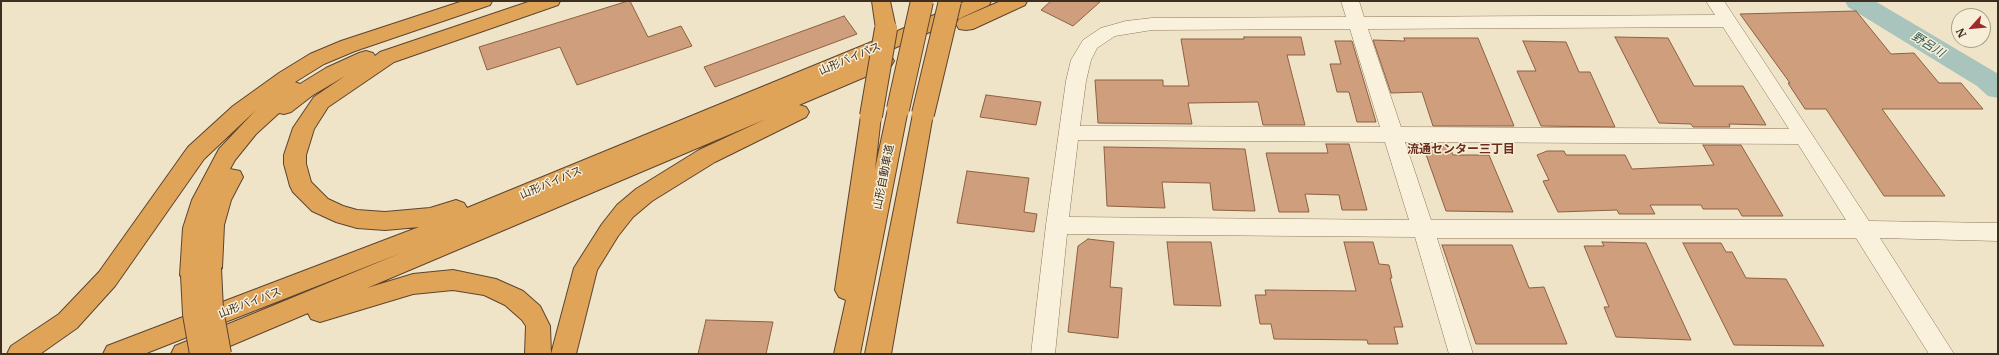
<!DOCTYPE html>
<html>
<head>
<meta charset="utf-8">
<style>
	body { margin:0 }
	#map { position:relative; width:1999px; height:355px; overflow:hidden; background:#f0e4c8; font-family:Merriweather,serif }
	canvas { display:block }
	.frame { position:absolute; inset:0; border:2px solid #3d2e20; pointer-events:none }
	.north { position:absolute; left:1951px; top:8px; width:40px; height:40px; box-sizing:border-box; background:#f7eed8; border:1px solid #ada18e; border-radius:50%; rotate:243deg; font-size:11px; font-weight:700; line-height:16px; text-align:center; color:#3d2e20 }
	.north::after { content:''; display:block; margin:auto; width:14px; height:18px; background:#9e2a2b; clip-path:polygon(50% 0,100% 100%,50% 72%,0 100%) }
</style>
</head>
<body>
<div id="map">
<canvas width="1999" height="355"></canvas>
<div class="frame"></div>
<div class="north">N</div>
</div>
<script>
const g = document.querySelector('canvas').getContext('2d');
g.lineJoin = 'round';
const poly = rows => new Path2D(rows.map(r => 'M' + r).join(''));
function fill(path, color) { g.fillStyle = color; g.fill(path, 'evenodd'); }
function trace(path, color, width, dash) { g.strokeStyle = color; g.lineWidth = width; g.lineCap = dash ? 'butt' : 'round'; g.setLineDash(dash || []); g.stroke(path); }
function drawText(font, color, halo, rows, align = 'center') {
  g.font = font + ' Merriweather,"Noto Sans JP",serif'; g.lineWidth = 3; g.setLineDash([]); g.textBaseline = 'middle'; g.strokeStyle = halo; g.fillStyle = color; for (const [text, x, y, turn = 0] of rows) {
    g.save(); g.translate(x, y); g.rotate((+turn || 0) * Math.PI / 180); g.textAlign = isNaN(turn) ? turn : align; if (halo) g.strokeText(text, 0, 0); g.fillText(text, 0, 0); g.restore();
  }
}
fill(poly([
	[1845,1,1875,1,1995,72,1998,74,1998,98,1988,96,1977,86,1848,7,1845,1]
]), '#a9c4bc');
const building = poly([
	[628,1,630,1,648,37,681,26,692,46,577,85,560,47,487,70,479,47,628,1],
	[1051,1,1101,1,1073,26,1041,10,1051,1],
	[1856,11,1891,54,1914,53,1939,83,1961,83,1983,109,1882,109,1945,196,1884,196,1826,109,1805,109,1788,83,1790,83,1740,14,1856,11],
	[844,16,857,34,715,87,704,67,844,16],
	[1244,37,1301,37,1305,55,1287,55,1305,125,1263,125,1258,102,1188,103,1192,124,1098,123,1095,80,1163,80,1163,86,1189,86,1181,39,1244,39,1244,37],
	[1615,37,1668,38,1694,86,1743,86,1766,125,1729,124,1730,127,1693,127,1691,124,1659,123,1615,37],
	[1404,38,1478,38,1514,126,1433,126,1422,92,1391,93,1373,40,1405,41,1404,38],
	[1335,41,1352,41,1376,122,1357,122,1349,92,1337,92,1330,64,1341,64,1335,41],
	[1523,41,1566,42,1579,72,1590,72,1615,127,1541,126,1517,71,1536,71,1523,41],
	[986,95,1041,102,1036,125,980,117,986,95],
	[1326,144,1349,144,1367,210,1342,210,1339,195,1305,194,1309,212,1279,212,1266,153,1328,153,1326,144],
	[1703,145,1741,145,1783,216,1742,216,1738,209,1703,209,1701,205,1650,205,1655,214,1619,214,1617,210,1558,212,1543,181,1549,180,1537,155,1547,151,1564,151,1566,155,1625,155,1632,169,1714,165,1703,145],
	[1423,146,1449,146,1453,155,1489,155,1513,212,1446,211,1423,146],
	[1104,147,1245,149,1255,211,1213,210,1210,183,1162,182,1165,208,1107,206,1104,147],
	[967,171,1029,178,1024,212,1037,214,1034,232,957,223,967,171],
	[1088,239,1114,242,1110,287,1122,288,1118,338,1068,332,1078,246,1088,239],
	[1167,242,1211,242,1221,306,1174,305,1167,242],
	[1344,242,1373,242,1379,264,1389,265,1392,278,1390,278,1403,327,1394,327,1398,344,1368,344,1367,340,1274,339,1271,324,1260,324,1255,295,1266,295,1265,290,1356,291,1344,242],
	[1602,242,1646,243,1691,340,1616,337,1604,307,1609,307,1584,246,1604,246,1602,242],
	[1683,243,1721,243,1726,252,1732,252,1746,278,1786,279,1824,346,1734,345,1683,243],
	[1442,245,1512,245,1529,288,1544,287,1567,344,1476,344,1442,245],
	[706,320,773,322,766,354,698,354,706,320]
]);
fill(building, '#cf9f7d');
trace(building, '#8d5f41', 1);
const minor = poly([
	[1341,1,1359,1,1364,17,1715,15,1706,1,1724,1,1869,221,1998,223,1998,241,1880,238,1954,354,1929,354,1856,238,1437,238,1473,354,1449,354,1415,237,1067,234,1055,354,1031,354,1046,225,1066,81,1071,60,1083,40,1101,28,1126,21,1152,18,1346,17,1341,1],
	[1723,27,1789,129,1401,127,1368,29,1723,27],
	[1350,29,1380,127,1080,126,1086,81,1091,60,1097,48,1115,36,1152,30,1350,29],
	[1078,140,1385,142,1409,220,1069,217,1078,140],
	[1405,142,1798,144,1846,220,1431,220,1405,142]
]);
const highway = poly([
	[463,1,492,1,490,5,355,51,324,64,295,82,300,84,326,68,359,53,366,51,373,53,375,56,380,52,531,1,560,1,558,5,394,62,328,107,314,129,306,155,306,164,311,182,328,199,343,206,357,210,385,212,430,208,456,200,464,203,467,208,891,34,886,35,879,34,876,29,872,1,890,1,896,29,893,33,966,1,991,1,989,5,877,56,884,54,891,56,894,61,891,66,799,105,806,107,809,112,806,117,715,162,652,201,633,217,618,236,597,270,576,354,525,354,526,326,522,320,505,305,484,295,453,290,413,294,320,322,311,319,308,313,211,354,171,354,175,346,401,253,144,354,103,354,107,346,419,227,385,230,357,228,336,222,312,211,293,192,290,186,284,164,284,155,293,128,314,97,345,76,313,95,291,112,284,114,279,113,256,134,235,160,230,169,240,171,243,177,231,200,224,225,222,268,218,275,210,278,204,275,200,282,192,285,184,282,180,275,183,228,192,200,219,149,256,110,204,159,115,286,77,328,40,354,7,354,11,346,59,314,99,272,188,147,233,106,279,73,310,54,341,41,463,1],
	[766,119,699,150,636,189,617,205,602,224,574,268,551,354,550,326,540,306,523,291,496,279,453,270,413,274,367,288,766,119],
	[1001,1,1027,1,1025,5,973,29,966,30,959,29,956,24,959,19,1001,1],
	[898,102,905,104,908,109,860,354,834,354,846,300,839,297,835,290,861,116,864,111,871,108,878,111,881,116,875,169,888,109,891,104,898,102],
	[923,107,930,109,933,114,891,354,865,354,913,114,916,109,923,107]
]);
trace(minor, '#8d765c', 1);
trace(highway, '#5b4430', 2);
fill(minor, '#faf1dc');
fill(highway, '#e0a458');
const highwayBridge = poly([
	[898,109,922,1],
	[923,114,950,1],
	[871,116,886,29],
	[210,268,212,310,220,354],
	[192,275,194,314,201,354]
]);
trace(highwayBridge, '#5b4430', 24, []);
trace(highwayBridge, '#e0a458', 22);
drawText('11px', '#3d2e20', '#f7eed8', [
	["山形バイパス",850,59,-23],
	["山形自動車道",884,177,-79],
	["山形バイパス",551,183,-23],
	["山形バイパス",250,303,-21]
]);
drawText('italic 12px', '#2f5d5a', '#f7eed8', [
	["野呂川",1928,45,32]
]);
drawText('bold 12px', '#6b2e1e', '#f7eed8', [
	["流通センター三丁目",1461,150]
]);
</script>
</body>
</html>
